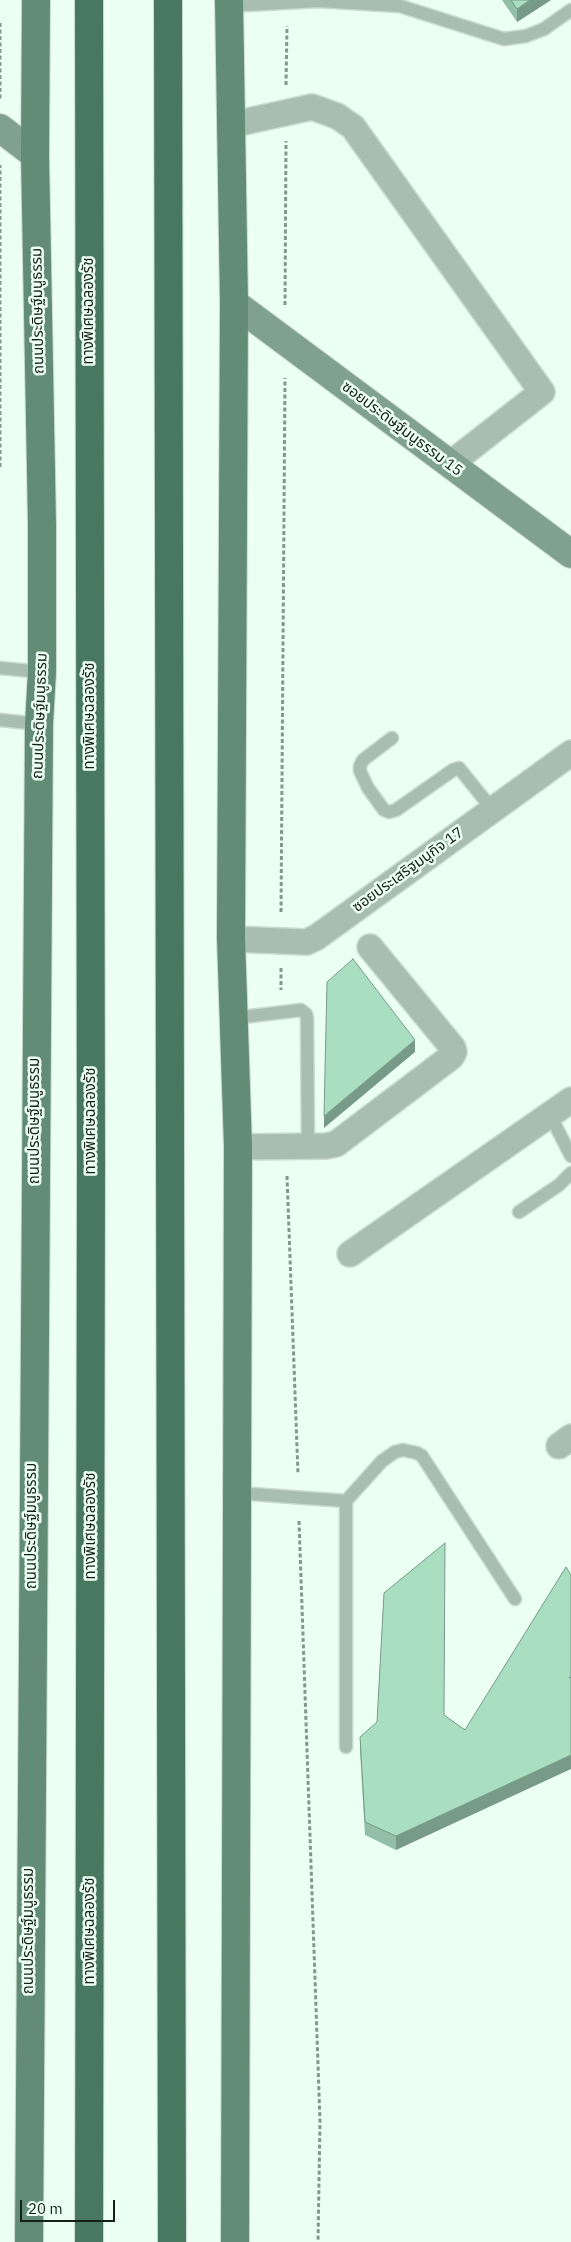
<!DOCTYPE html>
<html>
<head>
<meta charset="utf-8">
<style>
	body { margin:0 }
	#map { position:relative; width:571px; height:2242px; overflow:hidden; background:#ecfff3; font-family:"IBM Plex Sans",sans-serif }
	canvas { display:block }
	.scale { position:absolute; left:20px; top:2200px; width:95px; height:22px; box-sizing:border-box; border:2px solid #141f19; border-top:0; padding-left:6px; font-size:15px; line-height:18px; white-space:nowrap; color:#141f19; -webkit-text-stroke:4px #ecfff3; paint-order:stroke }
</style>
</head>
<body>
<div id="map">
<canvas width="571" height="2242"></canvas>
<div class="scale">20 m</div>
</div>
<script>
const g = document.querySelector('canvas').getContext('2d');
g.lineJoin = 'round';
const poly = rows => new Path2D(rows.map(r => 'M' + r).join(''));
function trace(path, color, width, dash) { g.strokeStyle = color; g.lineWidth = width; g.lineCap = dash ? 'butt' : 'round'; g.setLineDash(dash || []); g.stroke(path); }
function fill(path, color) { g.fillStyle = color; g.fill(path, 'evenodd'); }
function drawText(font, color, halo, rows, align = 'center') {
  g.font = font + ' "IBM Plex Sans","Noto Sans Thai",sans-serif'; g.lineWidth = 5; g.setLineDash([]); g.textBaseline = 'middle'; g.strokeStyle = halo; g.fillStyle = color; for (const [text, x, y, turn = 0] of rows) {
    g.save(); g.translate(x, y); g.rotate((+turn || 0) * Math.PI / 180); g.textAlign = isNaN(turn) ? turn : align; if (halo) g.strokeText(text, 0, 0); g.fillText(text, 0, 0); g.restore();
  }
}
const lane = poly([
	[229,6,318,1,400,6,504,39,526,36,544,29,571,10],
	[0,668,42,672],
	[0,720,39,724],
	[392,738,363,760,360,766,360,771,368,788,384,810,389,812,396,810,453,770,459,768,492,809],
	[234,1018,301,1010,306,1014,307,1018,308,1146],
	[550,1115,571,1156],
	[519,1212,559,1185,571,1173],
	[238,1493,346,1501,346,1747],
	[346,1501,382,1461,395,1452,403,1450,417,1453,422,1456,515,1599]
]);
const street = poly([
	[230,125,312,107,337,116,353,127,542,392,450,464],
	[231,939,307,942,317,937,571,753],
	[238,1147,326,1146,336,1144,451,1057,454,1052,453,1048,370,947],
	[350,1254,571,1100],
	[559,1446,571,1437]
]);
const secondary = poly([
	[0,128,35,155],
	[234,303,571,554]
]);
const primary = poly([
	[229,0,234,303,231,939,238,1147,235,2242],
	[29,2242,39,724,42,672,42,525,35,155,36,0]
]);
const highway = poly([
	[89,0,91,1160,89,2242],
	[168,0,172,2242]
]);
trace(lane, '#c9dbd0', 15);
trace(street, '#c9dbd0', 28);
trace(secondary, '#c9dbd0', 30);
trace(primary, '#c9dbd0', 30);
trace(highway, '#c9dbd0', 30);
trace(poly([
	[0,23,0,99],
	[286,85,287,26],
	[285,305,286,141],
	[0,467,0,165],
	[281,912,285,378],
	[281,968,281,990],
	[287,1176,298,1474],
	[299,1521,320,2122,318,2242]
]), '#87968d', 3, [4, 2.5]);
trace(lane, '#a8beb1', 12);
trace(street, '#a8beb1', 25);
trace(secondary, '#80a18e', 28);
trace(primary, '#628c75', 28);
trace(highway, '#487960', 28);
fill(poly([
	[502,0,551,0,517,22],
	[444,1715,465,1730,396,1850,365,1835,360,1751,360,1737]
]), '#92bfa5');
fill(poly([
	[530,0,551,0,517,22,517,9],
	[415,1040,415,1052,324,1128,324,1116],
	[571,1755,571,1769,396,1850,396,1836]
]), '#779b86');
const building = poly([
	[511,0,530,0,517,9,511,0],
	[353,959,415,1040,324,1116,327,982,353,959],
	[445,1543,444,1715,465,1730,566,1567,571,1575,571,1675,569,1678,571,1677,571,1755,396,1836,365,1822,360,1737,377,1722,384,1593,445,1543]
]);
fill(building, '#aadec0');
trace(building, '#779b86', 1);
drawText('15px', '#141f19', '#ecfff3', [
	["ถนนประดิษฐ์มนูธรรม",38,311,-91],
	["ทางพิเศษฉลองรัช",89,311,-90],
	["ซอยประดิษฐ์มนูธรรม 15",402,429,37],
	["ถนนประดิษฐ์มนูธรรม",40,716,-88],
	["ทางพิเศษฉลองรัช",90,716,-90],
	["ซอยประเสริฐมนูกิจ 17",408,870,-36],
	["ถนนประดิษฐ์มนูธรรม",35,1121,-90],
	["ทางพิเศษฉลองรัช",91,1121,-90],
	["ถนนประดิษฐ์มนูธรรม",32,1526,-90],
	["ทางพิเศษฉลองรัช",91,1526,-90],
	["ถนนประดิษฐ์มนูธรรม",29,1931,-90],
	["ทางพิเศษฉลองรัช",90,1931,-90]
]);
</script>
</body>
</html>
